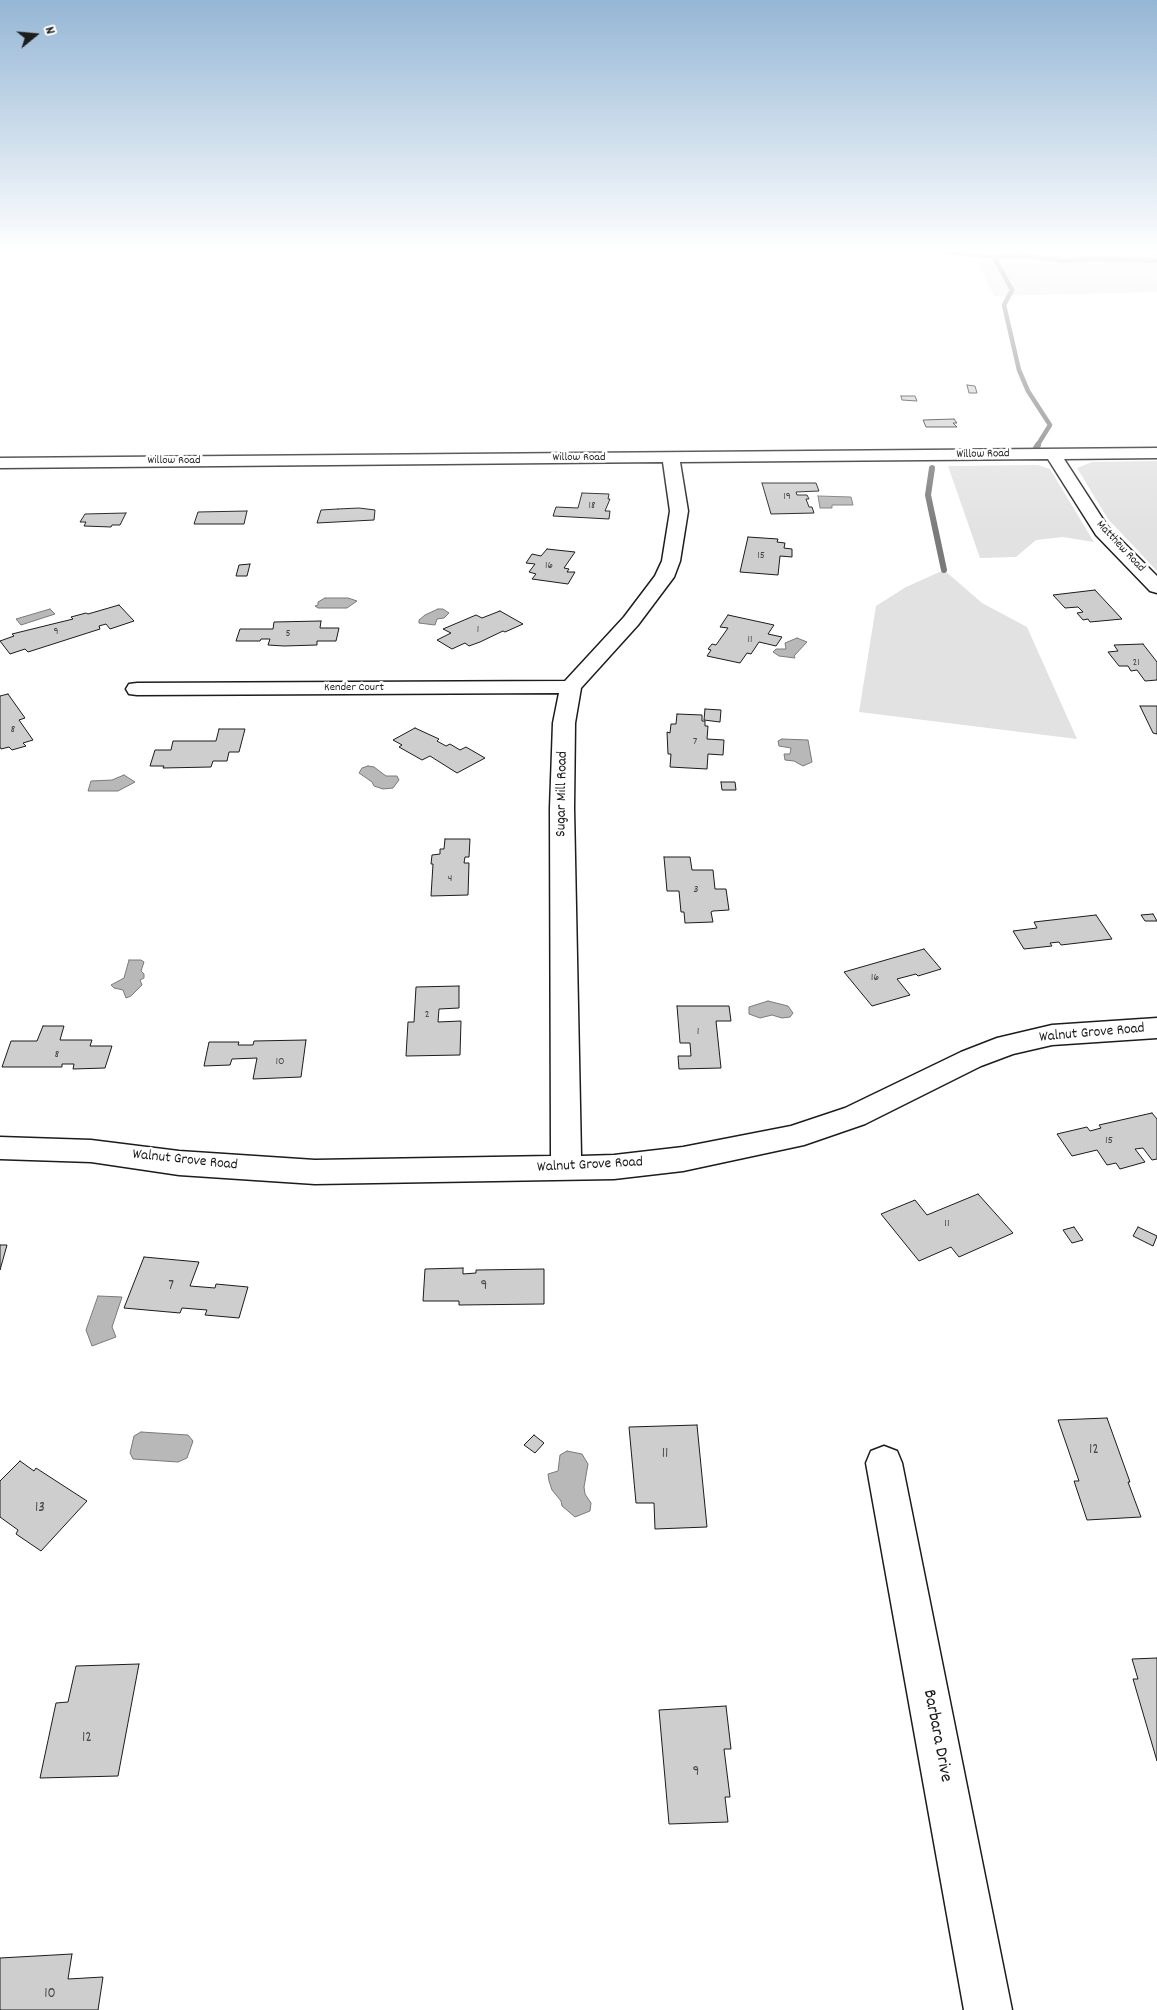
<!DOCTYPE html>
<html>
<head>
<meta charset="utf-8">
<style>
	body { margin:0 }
	#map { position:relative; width:1157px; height:2010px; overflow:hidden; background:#fff; font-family:Dekko,sans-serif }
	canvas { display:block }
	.north { position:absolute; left:10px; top:10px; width:50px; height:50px; -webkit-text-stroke:4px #fff; paint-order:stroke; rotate:73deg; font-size:14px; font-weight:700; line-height:20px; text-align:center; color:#1c1c1c }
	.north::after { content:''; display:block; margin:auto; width:18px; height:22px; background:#1c1c1c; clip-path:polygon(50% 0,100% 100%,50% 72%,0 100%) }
</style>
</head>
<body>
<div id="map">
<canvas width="1157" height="2010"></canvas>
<div class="north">N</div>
</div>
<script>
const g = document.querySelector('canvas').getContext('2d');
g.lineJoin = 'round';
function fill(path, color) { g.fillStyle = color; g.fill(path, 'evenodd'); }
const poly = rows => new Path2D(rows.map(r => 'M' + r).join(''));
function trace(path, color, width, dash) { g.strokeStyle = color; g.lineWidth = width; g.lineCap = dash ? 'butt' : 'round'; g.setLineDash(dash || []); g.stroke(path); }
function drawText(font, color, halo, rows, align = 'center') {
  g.font = font + ' Dekko,sans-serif'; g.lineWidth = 5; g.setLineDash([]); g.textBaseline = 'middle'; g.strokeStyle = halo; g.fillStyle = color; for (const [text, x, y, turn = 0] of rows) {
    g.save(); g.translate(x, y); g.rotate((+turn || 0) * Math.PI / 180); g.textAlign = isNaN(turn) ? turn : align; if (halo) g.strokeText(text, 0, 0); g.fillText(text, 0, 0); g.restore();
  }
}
fill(poly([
	[976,251,1157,253,1157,292,994,296,976,257],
	[1157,461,1157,571,1108,519,1077,468,1092,462],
	[1038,465,1050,469,1094,542,1063,537,1036,540,1016,557,980,558,948,466],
	[944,570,982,603,1027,627,1077,739,859,712,876,606,906,587]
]), '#e2e2e2');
const water = poly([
	[818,496,851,497,853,505,832,505,832,508,820,508,818,496],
	[325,598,348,598,357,601,347,608,318,608,315,606,318,605,318,602,325,598],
	[50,609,55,614,21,625,16,619,50,609],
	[438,609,443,609,449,613,444,618,437,619,435,625,419,623,419,620,425,615,438,609],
	[797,638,807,642,794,656,795,658,779,656,773,652,776,649,786,649,785,643,797,638],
	[782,739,808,740,812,762,803,766,794,761,785,760,784,754,790,754,791,748,779,746,778,741,782,739],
	[368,766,374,767,386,776,397,776,399,780,393,788,383,789,374,786,372,782,359,773,362,768,368,766],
	[124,775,135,782,118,791,88,791,91,781,112,780,124,775],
	[129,960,141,960,144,962,141,971,144,974,144,978,140,980,142,985,131,996,126,998,123,990,114,988,111,985,124,978,129,960],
	[768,1001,788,1006,793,1013,790,1017,782,1018,772,1015,760,1018,749,1014,749,1007,768,1001],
	[98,1296,122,1297,112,1327,116,1337,92,1346,86,1330,98,1296],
	[141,1432,188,1435,193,1441,187,1458,178,1462,133,1459,130,1453,134,1436,141,1432],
	[567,1451,582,1454,588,1464,584,1487,585,1494,591,1503,590,1511,575,1517,562,1506,561,1501,552,1490,549,1481,548,1474,558,1471,560,1455,567,1451]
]);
fill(water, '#b8b8b8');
trace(water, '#7a7a7a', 1);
trace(poly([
	[939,251,994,257,1021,255,1065,261,1094,259,1157,261],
	[994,257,1012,290,1004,305,1019,370,1028,391,1050,425,1037,446]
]), '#7a7a7a', 4.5);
trace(poly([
	[1036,448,1038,445],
	[932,468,928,495,944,570]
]), '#7a7a7a', 6);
const building = poly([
	[967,385,975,386,977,393,969,393,967,385],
	[901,396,915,396,917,401,902,400,901,396],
	[954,419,957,423,953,423,957,427,926,427,923,420,954,419],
	[762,483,816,483,819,491,796,492,797,495,807,495,809,499,806,499,809,507,812,507,814,513,771,514,762,483],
	[582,493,609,494,608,499,610,499,605,511,610,511,609,519,553,516,556,507,578,508,582,493],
	[338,509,359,508,375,510,374,520,317,523,321,510,338,509],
	[247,511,244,524,194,524,198,512,247,511],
	[126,513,120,525,112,525,111,527,84,526,86,522,80,522,85,514,126,513],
	[748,537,778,539,777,542,785,543,784,548,792,549,792,557,780,556,778,575,740,572,748,537],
	[547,549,575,552,564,568,569,569,567,572,575,572,568,584,532,579,536,574,529,572,535,564,526,563,532,554,541,556,547,549],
	[250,564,247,576,236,576,239,565,250,564],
	[1095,590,1122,619,1090,622,1088,619,1083,620,1077,613,1083,612,1078,607,1065,608,1053,595,1095,590],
	[119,605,134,621,110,629,106,624,99,626,100,629,28,652,25,649,10,654,0,641,14,636,12,634,73,619,71,617,86,613,88,614,119,605],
	[500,611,523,624,505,632,503,631,480,642,469,646,465,643,452,649,437,640,451,633,443,629,476,615,482,618,500,611],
	[728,615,774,625,768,634,782,637,776,646,759,642,751,654,747,653,740,663,707,656,711,650,708,649,712,644,716,645,728,628,720,627,728,615],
	[321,621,320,628,339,628,336,641,317,641,317,645,284,646,268,645,270,639,261,639,260,641,236,641,240,629,273,629,274,622,321,621],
	[1143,644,1157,662,1157,680,1145,681,1137,670,1131,671,1128,666,1119,666,1108,652,1118,651,1114,645,1143,644],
	[8,694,25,718,19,720,33,740,23,743,26,746,12,750,9,747,1,749,0,747,0,696,8,694],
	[1140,706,1157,706,1157,734,1153,733,1140,706],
	[705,709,721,710,720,722,704,720,705,709],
	[677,714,702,715,702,721,705,721,705,726,708,726,707,739,724,740,723,755,708,754,707,769,670,767,671,754,668,754,667,732,670,733,671,724,676,724,677,714],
	[415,728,439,739,437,741,446,746,450,744,460,750,466,747,485,758,457,773,430,756,422,760,399,747,402,745,393,740,415,728],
	[219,729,245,729,239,752,229,752,227,761,213,761,211,767,163,768,164,766,150,766,155,750,171,750,173,741,216,741,219,729],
	[721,782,735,782,736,790,722,790,721,782],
	[445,839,470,839,469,857,465,857,464,863,469,863,468,895,431,896,433,864,431,864,432,855,440,854,440,849,444,849,445,839],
	[664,857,690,857,692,870,713,870,715,889,726,889,729,910,713,911,711,912,713,922,685,923,684,912,681,912,679,891,667,891,664,857],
	[1153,914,1157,921,1145,921,1141,915,1153,914],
	[1096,915,1112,939,1061,945,1059,942,1050,943,1052,946,1024,949,1013,931,1037,928,1034,922,1096,915],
	[924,949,941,969,918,976,916,974,897,979,910,995,872,1006,844,972,924,949],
	[459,986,459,1008,439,1009,438,1022,461,1021,460,1055,406,1056,408,1022,414,1022,416,987,459,986],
	[677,1006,729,1006,731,1021,716,1021,721,1068,679,1069,678,1056,691,1056,690,1043,680,1043,677,1006],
	[43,1026,64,1026,60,1040,92,1040,90,1046,112,1046,105,1068,73,1069,74,1064,62,1064,62,1067,2,1067,11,1041,37,1041,43,1026],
	[306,1040,301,1077,253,1079,257,1058,232,1059,230,1065,204,1066,209,1042,239,1042,238,1045,253,1045,254,1041,306,1040],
	[1152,1113,1157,1119,1157,1159,1152,1160,1143,1148,1135,1149,1145,1162,1120,1169,1116,1163,1107,1165,1097,1150,1072,1156,1057,1134,1087,1127,1090,1131,1101,1128,1099,1125,1152,1113],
	[978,1194,1013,1233,959,1257,951,1247,919,1261,881,1214,915,1200,927,1215,978,1194],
	[1074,1227,1083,1240,1072,1243,1063,1230,1074,1227],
	[1138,1227,1157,1236,1153,1246,1133,1236,1138,1227],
	[0,1245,7,1245,0,1270,0,1245],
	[144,1257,199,1262,190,1286,215,1288,216,1284,248,1287,239,1318,205,1315,207,1310,182,1308,180,1313,124,1308,144,1257],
	[463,1268,463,1274,476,1273,476,1270,544,1269,544,1304,459,1305,459,1301,423,1301,425,1269,463,1268],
	[1107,1418,1130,1482,1128,1482,1141,1517,1087,1520,1074,1481,1079,1481,1058,1420,1107,1418],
	[697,1425,707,1527,655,1529,654,1503,636,1503,629,1427,697,1425],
	[534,1435,544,1443,535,1453,524,1445,534,1435],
	[20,1461,34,1471,36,1468,87,1501,41,1551,16,1534,18,1530,0,1517,0,1481,20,1461],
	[1157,1658,1157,1761,1133,1679,1138,1679,1132,1659,1157,1658],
	[139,1664,118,1776,40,1778,56,1703,68,1702,76,1666,139,1664],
	[726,1706,731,1749,724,1749,730,1797,725,1797,728,1822,669,1824,659,1710,726,1706],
	[72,1954,68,1979,103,1977,98,2010,0,2010,0,1958,72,1954]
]);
fill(building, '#cecece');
trace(building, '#1c1c1c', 1);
const minor = poly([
	[1157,448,1157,458,1064,459,1108,527,1157,576,1157,593,1150,591,1096,535,1048,459,680,462,688,511,680,561,674,577,638,625,581,688,575,723,574,808,581,1156,614,1155,683,1147,791,1126,845,1108,961,1052,997,1038,1052,1025,1157,1018,1157,1038,1052,1045,1013,1054,981,1066,865,1124,804,1145,683,1171,614,1179,315,1184,179,1175,91,1162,0,1159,0,1137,91,1140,179,1151,315,1160,551,1156,550,808,553,723,559,693,137,695,129,694,126,689,129,684,137,683,565,681,624,617,655,576,662,561,670,511,663,462,0,468,0,458,1157,448],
	[884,1446,897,1451,902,1463,1012,2010,964,2010,866,1463,871,1451,884,1446]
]);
trace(minor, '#1c1c1c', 3);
fill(minor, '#fff');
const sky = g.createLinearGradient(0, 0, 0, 533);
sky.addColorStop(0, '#95b6d5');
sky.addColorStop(0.47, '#fff');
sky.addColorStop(1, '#ffffff00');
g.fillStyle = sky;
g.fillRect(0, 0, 1157, 533);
drawText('11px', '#484848', null, [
	["19",787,497],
	["18",592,506],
	["15",761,556],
	["16",549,566],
	["1",478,630],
	["9",56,632],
	["5",288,634],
	["11",750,640],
	["21",1136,663]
]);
drawText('12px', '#1c1c1c', '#fff', [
	["Willow Road",983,455,-1],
	["Willow Road",579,458],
	["Willow Road",174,461],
	["Matthew Road",1120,547,47],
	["Kender Court",354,688]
]);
drawText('12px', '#484848', null, [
	["8",13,730],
	["7",695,742],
	["4",450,879],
	["3",696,890],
	["16",875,978],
	["2",427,1015],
	["1",698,1032],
	["8",57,1055],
	["10",280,1062],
	["15",1109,1141],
	["11",947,1224]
]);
drawText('15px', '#1c1c1c', '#fff', [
	["Sugar Mill Road",563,794,-89],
	["Walnut Grove Road",1092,1034,-5],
	["Walnut Grove Road",185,1161,6],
	["Walnut Grove Road",590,1166,-3]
]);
drawText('15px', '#484848', null, [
	["7",171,1287],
	["9",484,1287],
	["12",1094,1451],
	["11",665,1455],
	["13",40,1509],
	["12",87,1739],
	["9",696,1773],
	["10",50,1995]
]);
drawText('18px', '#1c1c1c', '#fff', [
	["Barbara Drive",936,1736,79]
]);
</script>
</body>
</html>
